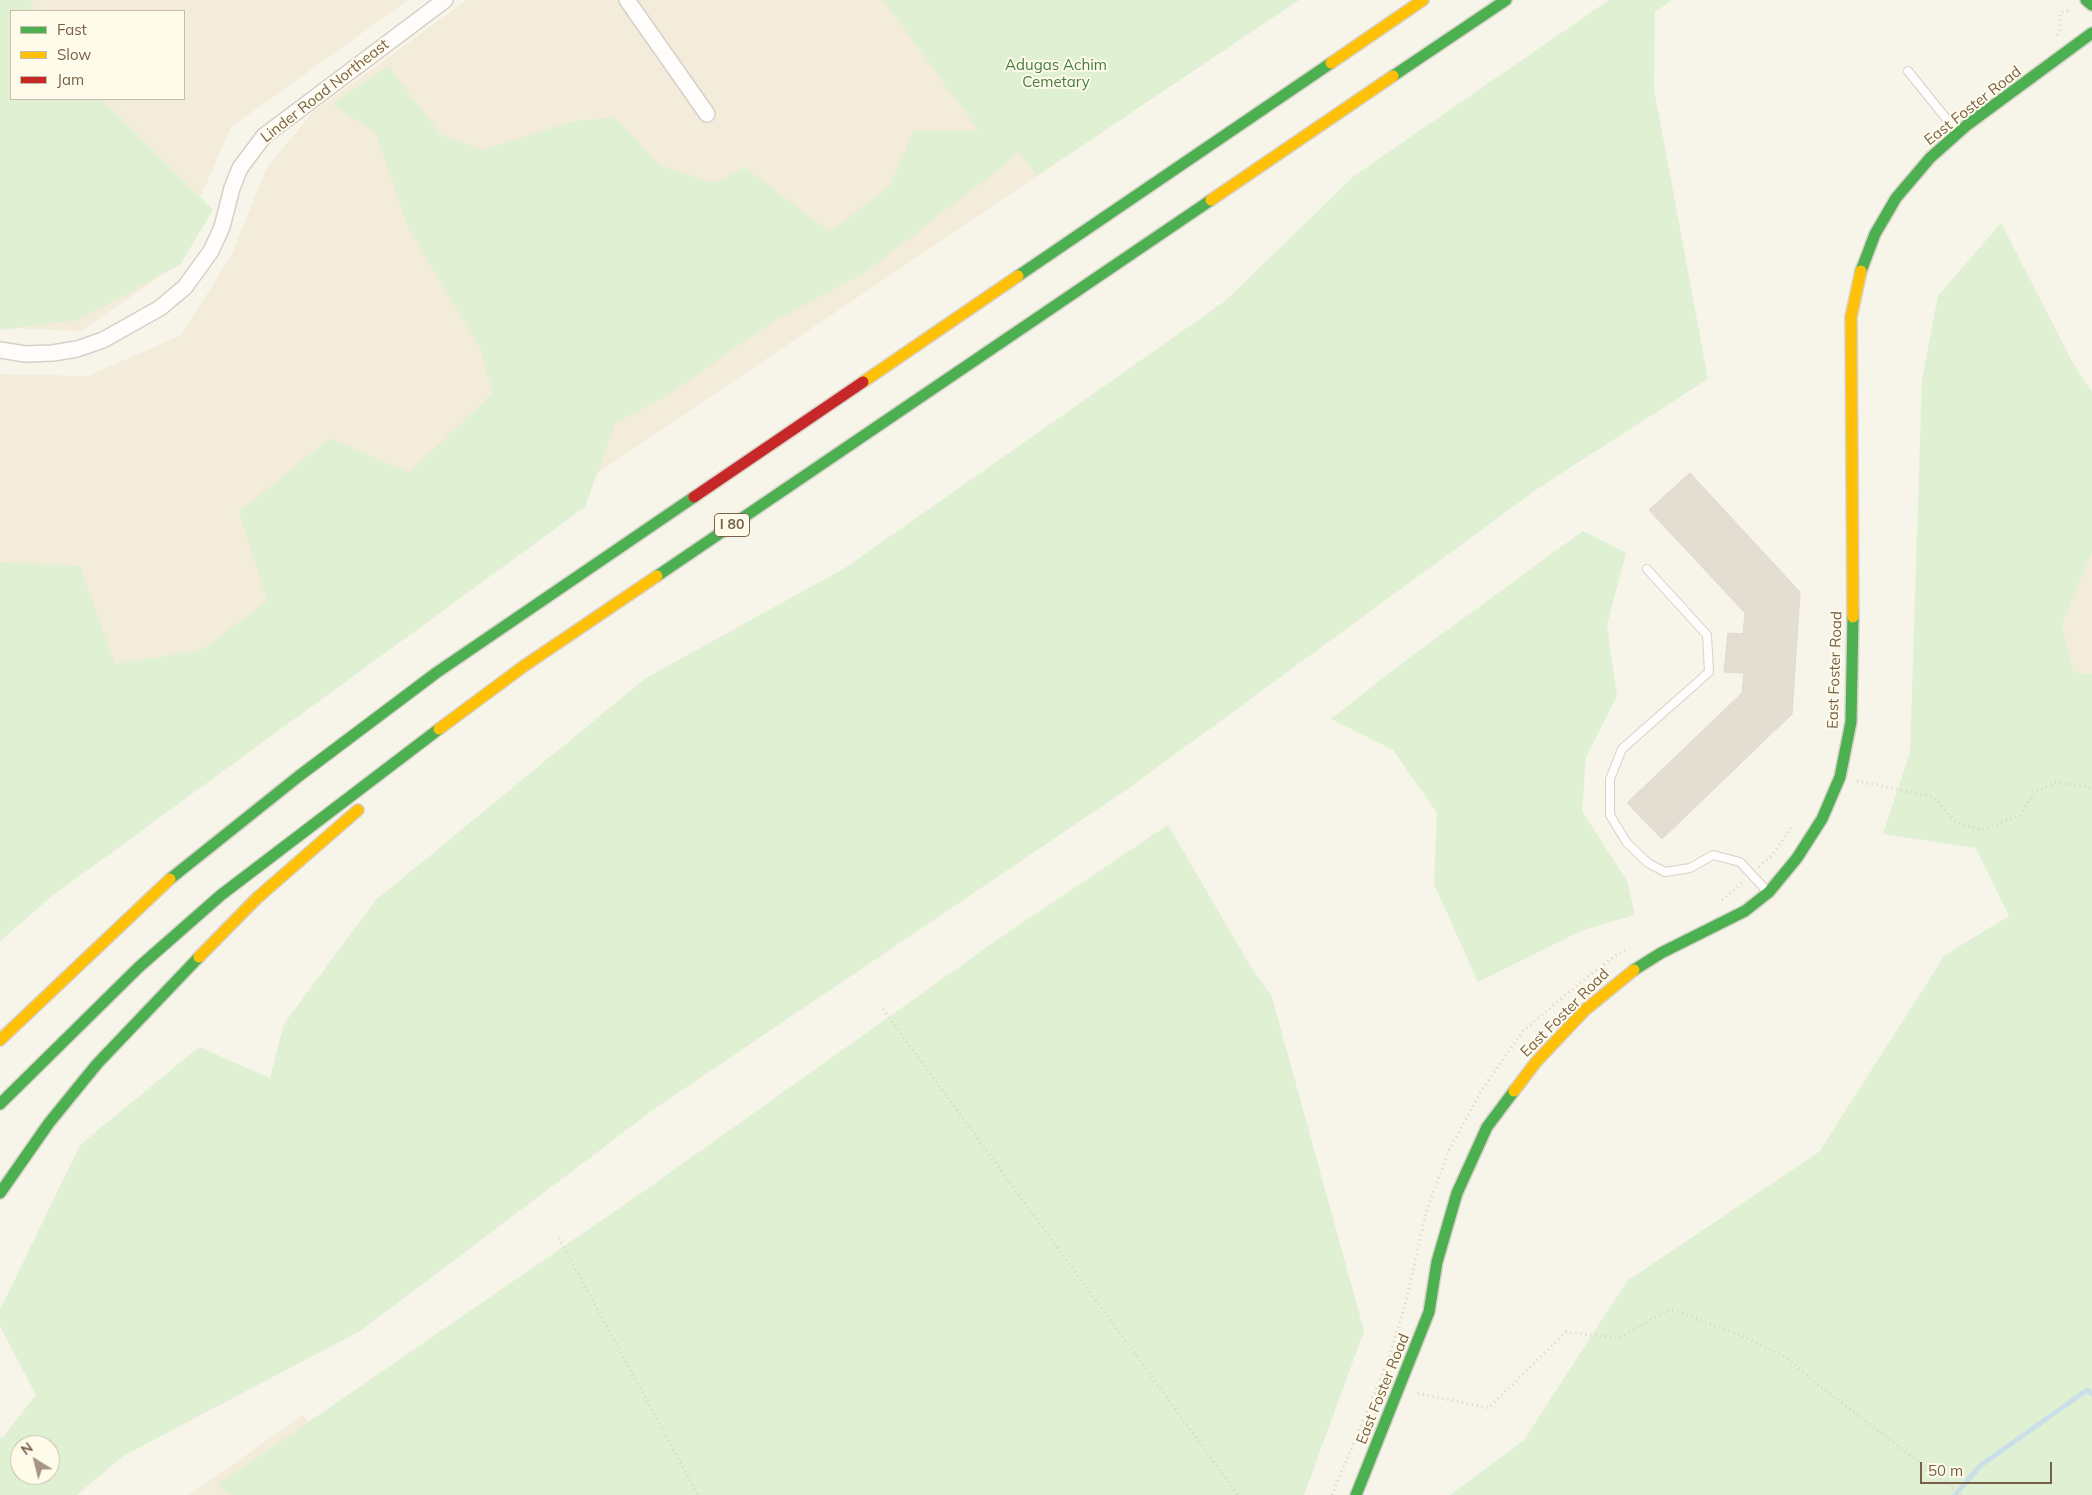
<!DOCTYPE html>
<html>
<head>
<meta charset="utf-8">
<style>
	body { margin:0 }
	#map { position:relative; width:2092px; height:1495px; overflow:hidden; background:#f7f4ea; font-family:Mulish,sans-serif }
	canvas { display:block }
	.legend { position:absolute; left:10px; top:10px; width:175px; height:90px; box-sizing:border-box; background:#fffbeb; border:1px solid #c9bdaa; margin:0; padding:6px 9px; list-style:none; font-size:15px; color:#776148 }
	.legend li { display:flex; align-items:center; gap:10px; height:25px }
	.legend b { width:25px; border:1px solid #c9bdaa }
	.north { position:absolute; left:10px; top:1435px; width:50px; height:50px; box-sizing:border-box; background:#fffbeb; border:1px solid #c9bdaa; border-radius:50%; rotate:324deg; font-size:14px; font-weight:700; line-height:20px; text-align:center; color:#776148 }
	.north::after { content:''; display:block; margin:auto; width:18px; height:22px; background:#a49481; clip-path:polygon(50% 0,100% 100%,50% 72%,0 100%) }
	.scale { position:absolute; left:1920px; top:1462px; width:132px; height:22px; box-sizing:border-box; border:2px solid #776148; border-top:0; padding-left:6px; font-size:15px; line-height:18px; white-space:nowrap; color:#776148; -webkit-text-stroke:4px #fffbeb; paint-order:stroke }
</style>
</head>
<body>
<div id="map">
<canvas width="2092" height="1495"></canvas>
<ul class="legend">
<li><b style="height:6px;background:#4caf50"></b>Fast</li>
<li><b style="height:6px;background:#ffc107"></b>Slow</li>
<li><b style="height:6px;background:#c62828"></b>Jam</li>
</ul>
<div class="north">N</div>
<div class="scale">50 m</div>
</div>
<script>
const g = document.querySelector('canvas').getContext('2d');
g.lineJoin = 'round';
function fill(path, color) { g.fillStyle = color; g.fill(path, 'evenodd'); }
const poly = rows => new Path2D(rows.map(r => 'M' + r).join(''));
function trace(path, color, width, dash) { g.strokeStyle = color; g.lineWidth = width; g.lineCap = dash ? 'butt' : 'round'; g.setLineDash(dash || []); g.stroke(path); }
function drawText(font, color, halo, rows, align = 'center') {
  g.font = font + ' Mulish,sans-serif'; g.lineWidth = 4; g.setLineDash([]); g.textBaseline = 'middle'; g.strokeStyle = halo; g.fillStyle = color; for (const [text, x, y, turn = 0] of rows) {
    g.save(); g.translate(x, y); g.rotate((+turn || 0) * Math.PI / 180); g.textAlign = isNaN(turn) ? turn : align; if (halo) g.strokeText(text, 0, 0); g.fillText(text, 0, 0); g.restore();
  }
}
fill(poly([
	[0,0,408,0,231,127,187,228,155,280,81,331,7,328],
	[11,11,184,11,184,99,11,99],
	[467,0,908,0,1037,176,584,482,0,929,0,374,88,376,181,335,231,256,267,167,314,111],
	[2092,552,2092,674,2074,673,2062,624],
	[303,1415,365,1495,189,1495]
]), '#f3ecda');
fill(poly([
	[0,0,30,0,37,11,11,11,11,99,102,99,213,210,180,265,78,320,0,330],
	[883,0,1299,0,1037,176,1018,151,1002,167,864,273,774,321,669,394,615,424,585,507,52,896,0,941,0,562,80,566,115,664,202,650,267,601,239,512,330,438,409,473,493,393,480,348,408,227,375,132,332,105,388,66,442,136,483,150,571,122,614,117,660,165,714,183,745,167,830,232,889,187,914,131,979,131],
	[1609,0,1672,0,1655,12,1654,89,1708,379,1540,487,1129,788,657,1107,360,1331,123,1456,77,1495,0,1495,0,1437,3,1437,36,1395,0,1326,0,1310,80,1145,199,1047,270,1078,284,1024,376,900,646,678,845,568,1224,302,1354,176],
	[20,1445,50,1445,50,1475,20,1475],
	[2001,223,2073,363,2092,392,2092,552,2062,624,2074,673,2092,674,2092,1495,1450,1495,1524,1440,1627,1281,1819,1152,1945,955,2009,916,1976,848,1883,834,1910,753,1922,380,1938,296],
	[1583,531,1626,553,1607,625,1617,696,1586,757,1582,811,1627,881,1635,915,1583,930,1478,982,1434,884,1437,813,1393,750,1331,719,1405,661],
	[1168,825,1248,962,1272,997,1364,1331,1304,1495,230,1495,217,1485,637,1196,1014,928]
]), '#dff0d3');
trace(poly([
	[1955,1495,1980,1466,2087,1390,2092,1394]
]), '#cae0e9', 5);
const building = poly([
	[1690,473,1800,592,1792,714,1662,839,1627,803,1742,693,1744,673,1724,672,1728,633,1743,634,1745,613,1649,510,1690,473]
]);
fill(building, '#e4ddd1');
trace(building, '#e1d8cc', 1);
const lane = poly([
	[1908,71,1957,132],
	[1647,569,1707,635,1709,672,1622,749,1610,779,1610,815,1627,843,1648,863,1665,872,1690,868,1713,855,1740,862,1767,891]
]);
const street = poly([
	[627,0,707,114],
	[0,350,25,354,53,353,77,349,103,340,160,308,185,287,211,251,222,227,232,188,240,168,264,136,445,0]
]);
const fast = poly([
	[2086,0,2092,5],
	[1393,76,1506,0],
	[1861,271,1875,234,1896,198,1930,158,1967,125,2092,33],
	[1018,276,1331,63],
	[657,576,1211,200],
	[170,879,299,776,436,673,694,497],
	[1634,970,1661,953,1745,911,1769,892,1797,858,1822,819,1840,777,1851,722,1853,617],
	[0,1104,139,967,221,895,439,729],
	[0,1193,49,1123,97,1064,199,957],
	[1356,1495,1429,1312,1437,1262,1457,1193,1487,1127,1514,1091]
]);
const slow = poly([
	[1331,63,1423,0],
	[1211,200,1393,76],
	[863,382,1018,276],
	[1853,617,1851,317,1861,271],
	[439,729,524,666,657,576],
	[199,957,257,898,358,810],
	[0,1040,170,879],
	[1514,1091,1536,1062,1585,1010,1634,970]
]);
const jam = poly([
	[694,497,863,382]
]);
trace(lane, '#d6d1c8', 10);
trace(street, '#d6d1c8', 18);
trace(fast, '#d7d1c8', 14);
trace(slow, '#d7d1c8', 14);
trace(jam, '#d7d1c8', 14);
trace(poly([
	[2057,35,2060,29,2060,13,2071,10],
	[1857,781,1934,797,1955,822,1981,830,2020,815,2036,791,2057,782,2092,788],
	[1759,867,1772,855,1792,827],
	[1722,900,1744,881],
	[883,1009,1238,1495],
	[559,1238,698,1495],
	[1418,1393,1488,1408,1566,1332,1618,1338,1670,1309,1740,1335,1787,1358,1817,1384,1962,1495],
	[1332,1495,1388,1360,1405,1305,1427,1209,1449,1150,1483,1088,1523,1031,1581,982,1619,953,1628,949]
]), '#dad4cd', 3, [1, 4]);
trace(lane, '#fefdfc', 8);
trace(street, '#fefdfc', 15);
trace(fast, '#4caf50', 11);
trace(slow, '#ffc107', 11);
trace(jam, '#c62828', 11);
for (const [x, y, w] of [
	[732,525,35]
]) { const box = new Path2D(); box.roundRect(x - w / 2, y - 11.5, w, 23, 4); g.fillStyle = '#fffbeb'; g.fill(box); trace(box, '#776148', 1); }
drawText('bold 14px', '#776148', null, [
	["I 80",732,525]
]);
drawText('15px', '#467e3f', '#fffbeb', [
	["Adugas Achim",1056,65],
	["Cemetary",1056,82]
]);
drawText('15px', '#776148', '#fffbeb', [
	["Linder Road Northeast",325,91,-38],
	["East Foster Road",1973,106,-38],
	["East Foster Road",1835,670,-88],
	["East Foster Road",1565,1013,-45],
	["East Foster Road",1383,1389,-68]
]);
</script>
</body>
</html>
